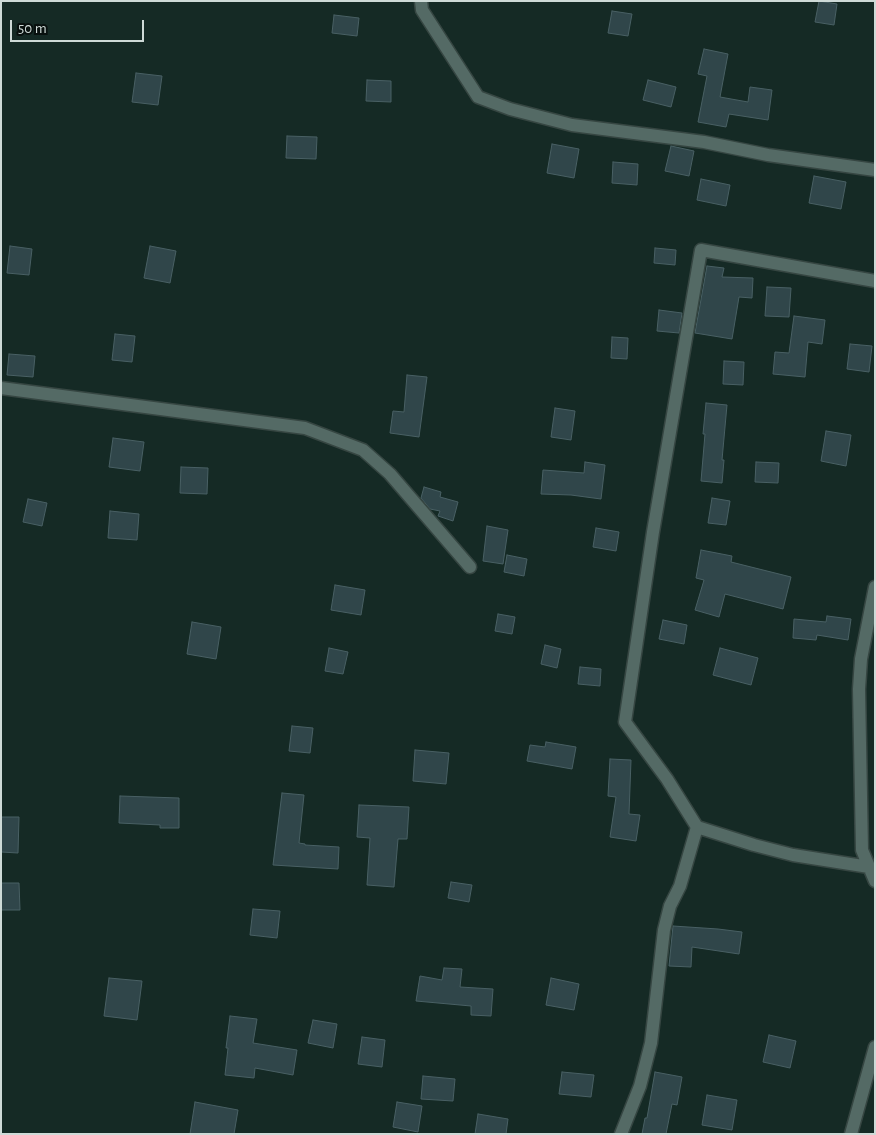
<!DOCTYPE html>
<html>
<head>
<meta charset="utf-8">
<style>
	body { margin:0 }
	#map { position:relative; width:876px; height:1135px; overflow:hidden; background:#152a25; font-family:"Alegreya Sans",sans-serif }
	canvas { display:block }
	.frame { position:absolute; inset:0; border:2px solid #cedad7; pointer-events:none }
	.scale { position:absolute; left:10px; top:20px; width:134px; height:22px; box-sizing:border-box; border:2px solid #cedad7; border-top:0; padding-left:6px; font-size:15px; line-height:18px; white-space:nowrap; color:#cedad7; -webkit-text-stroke:4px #08100e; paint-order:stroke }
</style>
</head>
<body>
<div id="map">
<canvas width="876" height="1135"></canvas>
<div class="frame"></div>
<div class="scale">50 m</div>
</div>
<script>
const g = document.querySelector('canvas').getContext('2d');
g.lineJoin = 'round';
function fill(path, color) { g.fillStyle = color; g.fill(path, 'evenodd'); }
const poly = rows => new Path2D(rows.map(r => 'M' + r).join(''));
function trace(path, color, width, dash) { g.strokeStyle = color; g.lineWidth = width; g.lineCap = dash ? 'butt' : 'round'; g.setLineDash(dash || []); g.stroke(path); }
const building = poly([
	[819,1,837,4,834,25,815,22,819,1],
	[612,11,632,14,628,36,608,33,612,11],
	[334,15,359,18,357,36,332,33,334,15],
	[704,49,728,54,720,97,748,102,750,87,772,90,768,120,729,114,726,127,698,122,707,76,698,74,704,49],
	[136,73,162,76,158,105,132,102,136,73],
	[367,80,391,81,391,102,366,101,367,80],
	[648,80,676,87,671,107,643,100,648,80],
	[287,136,317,137,316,159,286,158,287,136],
	[552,144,579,149,574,178,547,173,552,144],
	[671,146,694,151,689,176,665,171,671,146],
	[613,162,638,164,637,185,612,183,613,162],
	[814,176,846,182,841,209,809,203,814,176],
	[701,179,730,185,726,206,697,200,701,179],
	[10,246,32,249,29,275,7,273,10,246],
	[150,246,176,251,170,283,144,278,150,246],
	[655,248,676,250,675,265,654,263,655,248],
	[707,266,724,268,722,277,753,278,752,298,739,297,732,339,695,333,707,266],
	[767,287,791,288,789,317,765,316,767,287],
	[659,310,682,313,679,333,657,331,659,310],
	[794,316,825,320,822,344,808,342,805,377,773,374,775,352,789,353,794,316],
	[115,334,135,336,132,362,112,360,115,334],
	[612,337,628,338,627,359,611,358,612,337],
	[850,344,872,346,869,372,847,369,850,344],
	[9,354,35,356,33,377,7,375,9,354],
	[724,361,744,362,743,385,723,384,724,361],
	[407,375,427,377,419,437,390,433,393,411,404,412,407,375],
	[706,403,727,405,722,460,724,460,722,483,701,481,705,434,703,434,706,403],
	[555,408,575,411,571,440,551,437,555,408],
	[826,431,851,435,846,466,821,461,826,431],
	[113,438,144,442,140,471,109,467,113,438],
	[585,462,605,465,601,499,571,495,541,494,543,470,584,473,585,462],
	[756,462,779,463,778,483,755,482,756,462],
	[181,467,208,468,207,494,180,493,181,467],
	[424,487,441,492,440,497,458,502,453,521,438,516,440,511,430,509,421,498,424,487],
	[712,498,730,501,726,525,708,523,712,498],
	[28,499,47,503,42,526,23,522,28,499],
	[110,511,139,514,137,540,108,538,110,511],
	[487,526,508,530,503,564,483,561,487,526],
	[596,528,619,532,616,551,593,547,596,528],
	[701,550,732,556,731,562,791,577,783,609,725,594,719,617,695,610,704,580,696,578,701,550],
	[507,555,527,559,524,576,504,572,507,555],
	[335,585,365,590,361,615,331,610,335,585],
	[498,614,515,617,512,634,495,631,498,614],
	[827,616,851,619,848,640,817,635,816,640,793,638,794,619,826,622,827,616],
	[663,620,687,625,684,644,659,639,663,620],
	[192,622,221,627,216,659,187,654,192,622],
	[545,645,561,649,557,668,541,664,545,645],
	[329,648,348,652,343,674,325,671,329,648],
	[720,648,758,658,751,685,713,675,720,648],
	[580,667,601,669,600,686,578,684,580,667],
	[292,726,313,728,310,753,289,751,292,726],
	[546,742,576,747,572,769,527,761,530,745,545,747,546,742],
	[415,750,449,753,446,784,413,781,415,750],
	[610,759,631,760,629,814,640,815,636,841,610,837,616,797,608,796,610,759],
	[282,793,304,795,299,843,305,844,305,845,339,847,338,869,273,865,282,793],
	[120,796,179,798,179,828,160,828,160,825,119,823,120,796],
	[359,805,409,807,407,839,398,839,394,887,367,885,370,838,357,837,359,805],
	[1,817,19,817,18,853,1,852,1,817],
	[451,882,472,885,469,902,448,898,451,882],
	[1,883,19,883,20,910,1,910,1,883],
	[253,909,280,911,277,938,250,935,253,909],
	[673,926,718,929,742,932,739,954,692,947,691,967,669,966,673,926],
	[444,968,462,969,460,987,493,989,491,1016,471,1015,471,1006,416,1001,420,976,442,980,444,968],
	[109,978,142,981,137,1020,104,1016,109,978],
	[551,978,579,984,574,1010,546,1005,551,978],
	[230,1016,257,1019,253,1043,297,1050,293,1075,255,1068,254,1078,225,1075,228,1048,226,1048,230,1016],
	[313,1020,337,1024,333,1048,308,1043,313,1020],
	[769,1035,796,1041,790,1068,763,1062,769,1035],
	[362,1037,385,1040,382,1067,358,1064,362,1037],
	[562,1072,594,1075,591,1097,559,1094,562,1072],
	[655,1072,682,1077,677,1105,672,1104,666,1134,642,1134,645,1118,647,1118,655,1072],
	[423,1076,455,1079,453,1101,421,1099,423,1076],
	[707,1095,737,1100,732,1130,702,1125,707,1095],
	[195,1102,238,1110,234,1134,190,1134,195,1102],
	[397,1102,422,1106,418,1132,393,1127,397,1102],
	[478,1114,508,1119,506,1134,475,1134,478,1114]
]);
fill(building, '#30464a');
trace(building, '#496064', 1);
const minor = poly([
	[421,1,422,10,478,97,510,109,572,125,704,142,768,155,875,170],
	[1,388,305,428,363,450,390,474,470,567],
	[875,587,861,659,859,689,862,850,875,881],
	[697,827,754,845,793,855,869,867],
	[621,1134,640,1086,651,1043,664,930,670,906,680,886,697,827,667,779,625,722,653,532,701,250,875,281],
	[851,1134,875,1047]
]);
trace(minor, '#364642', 15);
trace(minor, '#546a65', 12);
</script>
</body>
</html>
